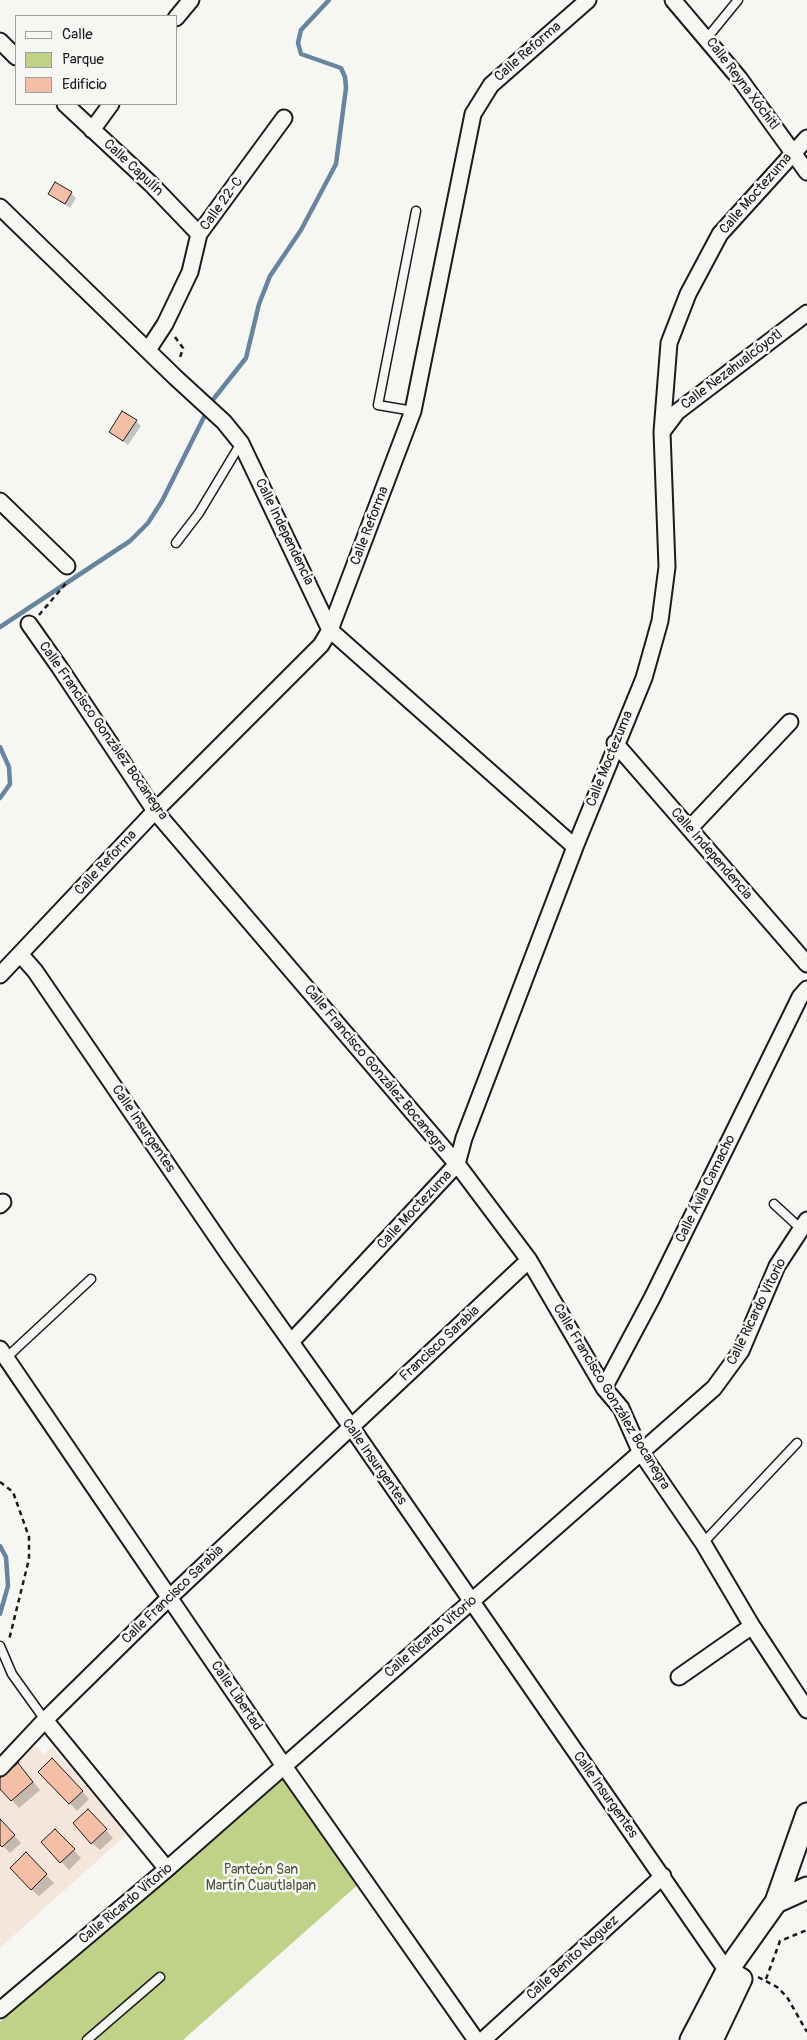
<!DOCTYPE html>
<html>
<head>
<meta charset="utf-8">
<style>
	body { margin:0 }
	#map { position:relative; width:807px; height:2040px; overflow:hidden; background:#f6f6f2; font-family:Pangolin,sans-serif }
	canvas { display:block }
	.legend { position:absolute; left:15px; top:15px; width:162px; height:90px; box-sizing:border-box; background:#f6f6f2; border:1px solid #9f9f9c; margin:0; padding:6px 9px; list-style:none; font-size:15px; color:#1c1c1c }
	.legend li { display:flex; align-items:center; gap:10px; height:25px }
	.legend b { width:25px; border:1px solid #9f9f9c }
</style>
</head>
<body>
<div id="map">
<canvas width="807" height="2040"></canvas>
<ul class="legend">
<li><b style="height:6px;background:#f6f6f2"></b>Calle</li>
<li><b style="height:14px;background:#bfd287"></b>Parque</li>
<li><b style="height:14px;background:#f4bfa6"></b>Edificio</li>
</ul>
</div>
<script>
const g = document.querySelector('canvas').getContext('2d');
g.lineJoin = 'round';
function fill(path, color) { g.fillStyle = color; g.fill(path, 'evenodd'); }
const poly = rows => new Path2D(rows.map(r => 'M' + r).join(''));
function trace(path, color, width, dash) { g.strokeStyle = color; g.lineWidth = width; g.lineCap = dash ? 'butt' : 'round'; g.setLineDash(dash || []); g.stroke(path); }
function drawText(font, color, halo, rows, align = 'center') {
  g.font = font + ' Pangolin,sans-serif'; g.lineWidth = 5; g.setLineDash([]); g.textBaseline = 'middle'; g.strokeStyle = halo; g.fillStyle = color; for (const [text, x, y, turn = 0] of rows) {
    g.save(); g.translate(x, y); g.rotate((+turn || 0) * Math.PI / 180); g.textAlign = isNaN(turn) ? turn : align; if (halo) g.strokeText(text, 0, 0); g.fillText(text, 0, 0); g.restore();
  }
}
fill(poly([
	[35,1745,44,1754,52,1747,127,1834,0,1948,0,1778]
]), '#f5e6db');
fill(poly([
	[282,1765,362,1881,183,2040,0,2040,0,2022]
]), '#bfd287');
fill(poly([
	[71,193,76,198,70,208,49,194],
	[136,421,141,426,128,445,110,432],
	[52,1760,89,1799,77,1811,40,1772],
	[25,1772,40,1790,19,1808,0,1787,0,1780],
	[96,1819,113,1838,100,1850,92,1843],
	[0,1820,21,1843,10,1853,0,1843],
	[62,1838,81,1858,69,1870,43,1842],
	[26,1854,54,1883,39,1896,31,1889]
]), '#0003');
trace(poly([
	[0,627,130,541,148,523,162,501,212,401,246,358,259,304,270,276,301,230,336,164,346,88,345,77,341,68,301,54,298,43,301,30,329,0],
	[0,747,9,767,10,784,0,798],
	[0,1546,6,1557,8,1586,0,1614]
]), '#68849f', 4.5);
const building = poly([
	[55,182,72,192,65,204,48,194,55,182],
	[122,411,137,420,123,441,109,432,122,411],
	[52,1758,83,1791,69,1804,38,1772,52,1758],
	[18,1763,33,1782,11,1801,0,1789,0,1778,18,1763],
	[88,1809,107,1829,91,1844,73,1823,88,1809],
	[0,1819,15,1835,2,1847,0,1845,0,1819],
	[55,1829,75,1849,60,1863,41,1842,55,1829],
	[26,1852,47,1874,31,1890,10,1868,26,1852]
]);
fill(building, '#f4bfa6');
trace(building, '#1c1c1c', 1);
const lane = poly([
	[707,38,738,0],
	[413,411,378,405,416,211],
	[176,543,199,513,241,443],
	[774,1204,800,1228],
	[6,1358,91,1279],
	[703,1543,797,1443],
	[0,1646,12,1674,45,1720],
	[87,2040,160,1977]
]);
const street = poly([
	[673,0,739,78,807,172],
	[176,18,191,0],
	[0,41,16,57],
	[65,104,151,184,199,234],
	[92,130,111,104],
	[0,207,175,377,224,422,241,443,330,630,575,847],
	[148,350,165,324,190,272,199,234,284,118],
	[662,432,677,412,807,313],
	[0,501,67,566],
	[29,624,60,668,155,811,457,1164,529,1260,604,1388,621,1408,640,1451,703,1543,752,1626,807,1710],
	[615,743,807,964],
	[690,828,790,722],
	[20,954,35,971,229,1255,352,1428,727,1971],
	[0,975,155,811,321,645,330,630,413,411,473,114,491,85,588,0],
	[0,1205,3,1202],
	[291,1342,457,1164,464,1138,575,847,644,678,660,621,667,567,662,432,669,343,688,294,720,234,807,138],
	[0,1349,284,1766,476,2040],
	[604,1388,652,1298,800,997,807,989],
	[679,1677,752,1626],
	[45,1720,167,1869],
	[0,1768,45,1720,170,1597,529,1260],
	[0,2010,167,1869,714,1388,741,1351,777,1266,807,1220],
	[483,2040,663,1876]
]);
const secondary = poly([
	[776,1902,807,1888],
	[691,2040,727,1971,776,1902,807,1814],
	[712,2040,741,1979,727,1971]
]);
trace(lane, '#1c1c1c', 11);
trace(street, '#1c1c1c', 19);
trace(secondary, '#1c1c1c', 25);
trace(poly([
	[175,337,183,348,179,361],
	[39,615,68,581],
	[0,1482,13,1492,29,1537,29,1559,9,1640],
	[758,1977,777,1987,787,1997,807,2032],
	[766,1979,780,1941,807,1930]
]), '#1c1c1c', 2.5, [5, 4]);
trace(lane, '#f6f6f2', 8);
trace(street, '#f6f6f2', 15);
trace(secondary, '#f6f6f2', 21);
drawText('14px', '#1c1c1c', '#f6f6f2', [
	["Calle Reforma",528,52,-41],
	["Calle Reyna Xóchitl",742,84,53],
	["Calle Capulín",133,168,43],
	["Calle Moctezuma",756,194,-49],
	["Calle 22-C",222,204,-54],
	["Calle Nezahualcóyotl",732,370,-37],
	["Calle Reforma",370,526,-69],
	["Calle Independencia",284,532,64],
	["Calle Francisco González Bocanegra",103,731,55],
	["Calle Moctezuma",610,759,-68],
	["Calle Independencia",711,854,49],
	["Calle Reforma",106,863,-47],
	["Calle Francisco González Bocanegra",375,1069,50],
	["Calle Insurgentes",143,1129,56],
	["Calle Ávila Camacho",706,1189,-64],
	["Calle Moctezuma",415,1210,-47],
	["Calle Ricardo Vitorio",757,1312,-64],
	["Francisco Sarabia",440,1344,-43],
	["Calle Francisco González Bocanegra",611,1397,59],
	["Calle Insurgentes",374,1462,55],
	["Calle Francisco Sarabia",173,1595,-44],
	["Calle Ricardo Vitorio",431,1637,-41],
	["Calle Libertad",236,1696,56],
	["Calle Insurgentes",605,1795,55],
	["Calle Ricardo Vitorio",126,1904,-40],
	["Calle Benito Noguez",573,1958,-42]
]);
drawText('14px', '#4d533c', '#f6f6f2', [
	["Panteón San",261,1870],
	["Martín Cuautlalpan",261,1886]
]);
</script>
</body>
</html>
